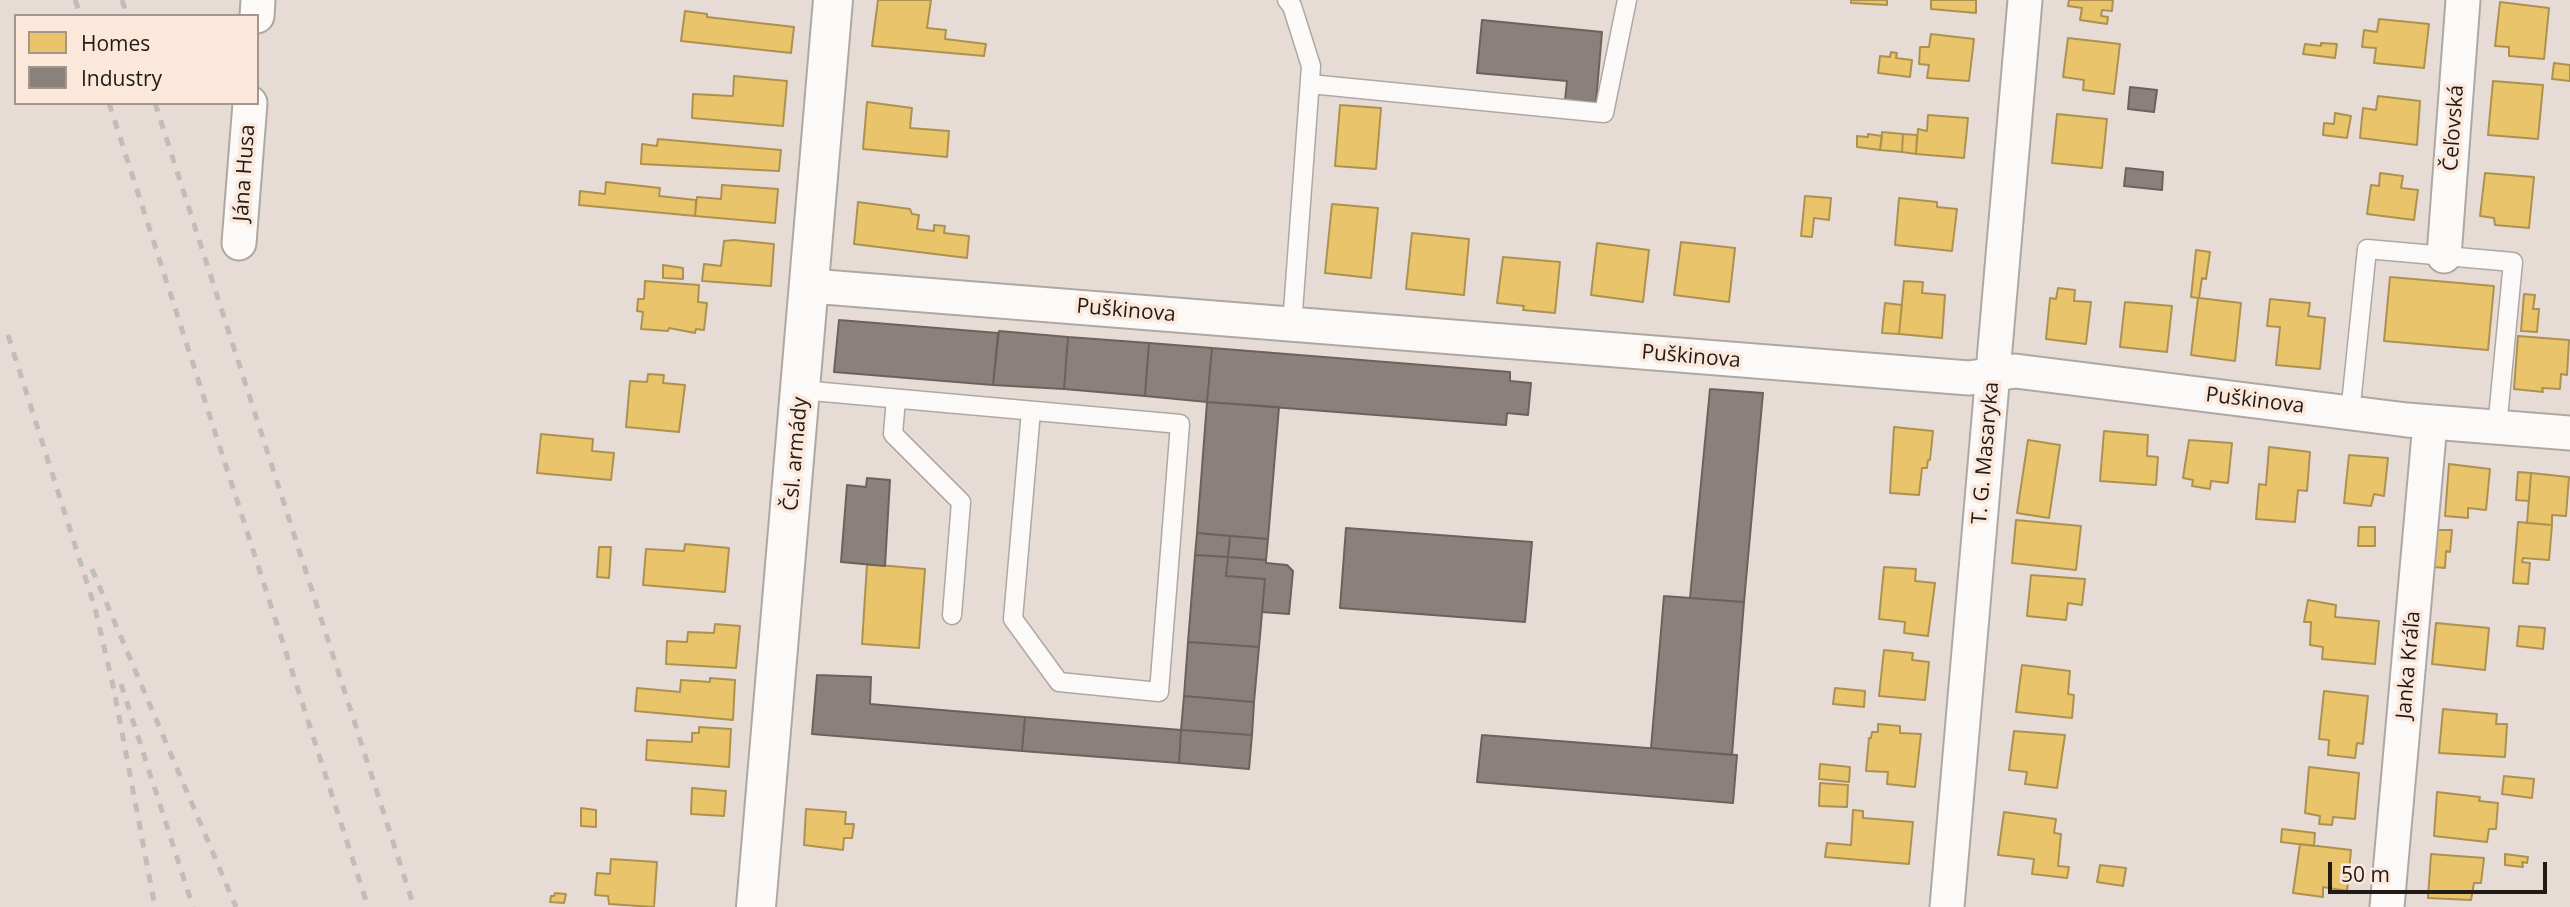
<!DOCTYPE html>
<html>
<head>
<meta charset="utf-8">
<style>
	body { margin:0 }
	#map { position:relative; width:2570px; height:907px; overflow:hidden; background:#e7dcd5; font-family:"Open Sans",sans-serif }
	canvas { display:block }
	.legend { position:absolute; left:14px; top:14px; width:245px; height:91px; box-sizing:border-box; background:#fbe8db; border:2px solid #a4968c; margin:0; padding:9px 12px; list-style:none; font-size:21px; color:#211a15 }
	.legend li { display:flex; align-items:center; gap:14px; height:35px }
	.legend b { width:35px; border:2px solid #a4968c }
	.scale { position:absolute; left:2328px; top:862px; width:219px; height:32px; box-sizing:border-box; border:4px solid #211a15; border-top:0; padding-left:9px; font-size:21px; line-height:24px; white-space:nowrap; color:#211a15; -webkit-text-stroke:5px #fbe8db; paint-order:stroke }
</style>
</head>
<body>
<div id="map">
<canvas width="2570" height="907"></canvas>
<ul class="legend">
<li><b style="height:19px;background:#e9c46a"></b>Homes</li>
<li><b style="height:19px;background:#8a817c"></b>Industry</li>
</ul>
<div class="scale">50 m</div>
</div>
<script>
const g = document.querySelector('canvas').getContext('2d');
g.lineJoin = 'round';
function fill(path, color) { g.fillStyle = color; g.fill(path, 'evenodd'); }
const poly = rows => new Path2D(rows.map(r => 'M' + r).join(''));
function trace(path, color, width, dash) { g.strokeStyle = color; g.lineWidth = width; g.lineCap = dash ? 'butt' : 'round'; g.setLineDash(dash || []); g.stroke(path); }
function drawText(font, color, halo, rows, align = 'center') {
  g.font = font + ' "Open Sans",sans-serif'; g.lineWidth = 7; g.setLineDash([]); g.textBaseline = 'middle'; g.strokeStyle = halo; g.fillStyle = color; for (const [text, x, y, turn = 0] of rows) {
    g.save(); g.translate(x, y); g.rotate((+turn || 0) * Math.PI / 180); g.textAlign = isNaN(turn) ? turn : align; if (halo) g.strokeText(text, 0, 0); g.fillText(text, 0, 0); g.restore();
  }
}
const homes = poly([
	[878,0,931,0,927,28,946,30,945,39,986,44,984,56,872,46,878,0],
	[1851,0,1887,0,1887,5,1851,3,1851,0],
	[1931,0,1976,0,1976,13,1931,9,1931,0],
	[2069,0,2113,0,2112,11,2102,10,2101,16,2108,17,2107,24,2080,20,2082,8,2068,6,2069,0],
	[2500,2,2549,8,2544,59,2509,56,2509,47,2495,46,2500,2],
	[685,11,707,14,707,17,794,27,791,53,681,41,685,11],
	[2379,19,2429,24,2424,68,2374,63,2376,48,2362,47,2364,30,2377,32,2379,19],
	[1931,34,1974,39,1969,81,1927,78,1929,65,1919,64,1920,47,1929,47,1931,34],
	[2068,38,2120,44,2114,94,2083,90,2084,80,2063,77,2068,38],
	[2321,43,2337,44,2335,58,2303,54,2305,44,2321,46,2321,43],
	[1891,52,1897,53,1896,58,1912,60,1910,77,1878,73,1880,56,1890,57,1891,52],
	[2554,63,2570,65,2570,81,2552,79,2554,63],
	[734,76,787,81,783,126,692,118,693,94,733,96,734,76],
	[2493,81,2543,85,2538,139,2488,135,2493,81],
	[2378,96,2420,101,2417,145,2360,138,2363,108,2376,110,2378,96],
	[867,102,912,108,910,128,949,131,947,157,863,149,867,102],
	[1340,105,1381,108,1376,169,1335,166,1340,105],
	[2335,113,2351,116,2347,138,2323,135,2324,123,2334,124,2335,113],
	[2057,114,2107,119,2102,168,2052,163,2057,114],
	[1928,115,1968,118,1964,158,1916,154,1918,129,1927,131,1928,115],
	[1882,132,1903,134,1902,152,1880,150,1882,132],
	[1868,134,1882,136,1880,150,1857,147,1857,136,1868,137,1868,134],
	[1903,134,1917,135,1916,154,1902,152,1903,134],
	[658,139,781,150,779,171,641,164,642,144,657,146,658,139],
	[2380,173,2403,176,2401,188,2418,190,2414,220,2367,214,2371,185,2379,186,2380,173],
	[2485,173,2534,177,2529,228,2495,225,2494,218,2480,216,2485,173],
	[606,182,660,188,659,196,696,200,695,216,579,205,580,191,605,194,606,182],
	[722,185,778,189,775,223,695,216,697,197,721,199,722,185],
	[1805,196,1831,198,1829,220,1814,218,1812,237,1801,236,1805,196],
	[1899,198,1937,202,1937,207,1957,209,1952,251,1895,245,1899,198],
	[858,202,910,209,912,214,919,215,917,229,934,231,934,225,945,226,944,233,969,236,967,258,854,244,858,202],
	[1332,204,1378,208,1371,278,1325,273,1332,204],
	[1412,233,1469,239,1464,295,1406,289,1412,233],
	[734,240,774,244,771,286,702,281,704,264,721,266,724,241,734,240],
	[1681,242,1735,248,1729,302,1674,295,1681,242],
	[1597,243,1649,250,1643,302,1591,295,1597,243],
	[2196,250,2210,252,2206,279,2202,278,2199,298,2241,303,2235,361,2191,355,2198,298,2191,297,2196,250],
	[1503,257,1560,262,1555,313,1523,310,1524,306,1497,303,1503,257],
	[663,265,683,268,683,279,663,278,663,265],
	[2390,277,2494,286,2488,350,2384,341,2390,277],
	[645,281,699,285,698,302,707,303,704,330,696,329,695,333,669,328,668,331,641,329,643,312,637,311,638,299,644,299,645,281],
	[1904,281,1923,282,1922,293,1945,295,1942,338,1899,334,1904,281],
	[2058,288,2075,290,2074,301,2091,302,2086,344,2046,339,2050,298,2056,299,2058,288],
	[2524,294,2535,295,2533,309,2539,309,2537,332,2521,331,2524,294],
	[2270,299,2310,303,2308,316,2325,318,2320,369,2276,365,2280,327,2267,326,2270,299],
	[2125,302,2172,306,2167,352,2120,347,2125,302],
	[1885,303,1902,305,1899,334,1882,333,1885,303],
	[2518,336,2569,340,2567,375,2561,374,2560,389,2542,388,2543,392,2514,389,2518,336],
	[648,374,664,375,663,383,685,385,679,432,626,427,630,381,647,382,648,374],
	[1894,427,1933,431,1930,460,1928,460,1927,468,1922,468,1919,495,1890,493,1894,427],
	[2104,431,2148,435,2147,456,2158,457,2156,485,2100,481,2104,431],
	[541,434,593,439,592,451,614,453,611,480,537,473,541,434],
	[2028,440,2060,445,2049,518,2017,513,2028,440],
	[2189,440,2232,443,2228,483,2211,481,2210,489,2192,486,2193,480,2183,478,2189,440],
	[2269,447,2310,452,2307,491,2298,490,2295,522,2256,519,2259,484,2266,485,2269,447],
	[2349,455,2388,458,2384,496,2374,494,2371,506,2344,503,2349,455],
	[2449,464,2490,469,2486,510,2468,508,2468,518,2445,516,2449,464],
	[2518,472,2531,473,2529,501,2516,500,2518,472],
	[2531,473,2569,477,2566,516,2552,515,2552,525,2527,523,2531,473],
	[2016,520,2081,526,2076,570,2012,563,2016,520],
	[2518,522,2552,525,2549,560,2523,558,2522,562,2530,563,2528,584,2513,583,2518,522],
	[2359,527,2375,527,2375,546,2358,546,2359,527],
	[2436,530,2452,530,2450,552,2446,551,2445,568,2434,567,2436,530],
	[685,544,729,548,725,592,643,585,646,549,684,551,685,544],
	[599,547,611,547,609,578,597,577,599,547],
	[867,564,925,569,919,648,862,644,867,564],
	[1884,567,1916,569,1915,581,1935,583,1928,636,1904,633,1905,622,1879,619,1884,567],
	[2031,575,2085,579,2082,605,2068,603,2066,620,2027,616,2031,575],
	[2308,600,2336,605,2335,617,2379,621,2375,664,2322,659,2323,647,2310,645,2311,622,2304,622,2308,600],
	[2436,623,2489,628,2485,670,2432,664,2436,623],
	[715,624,740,626,736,668,666,664,667,641,687,642,688,632,714,633,715,624],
	[2519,626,2545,628,2543,649,2517,646,2519,626],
	[1884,650,1913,653,1912,660,1929,662,1925,700,1879,696,1884,650],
	[2022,665,2070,671,2068,694,2074,695,2072,718,2016,712,2022,665],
	[710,678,735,680,733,720,635,711,637,688,680,692,681,680,710,682,710,678],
	[1835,688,1865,691,1864,707,1833,704,1835,688],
	[2324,691,2368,696,2363,744,2357,743,2355,758,2328,755,2329,740,2319,739,2324,691],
	[2443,709,2497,714,2496,724,2507,724,2505,757,2439,753,2443,709],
	[1878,724,1900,726,1900,733,1921,734,1915,787,1887,784,1888,772,1866,771,1869,738,1871,738,1872,732,1878,732,1878,724],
	[699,727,731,729,729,767,646,760,647,740,692,742,692,733,699,733,699,727],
	[2014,731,2065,735,2057,788,2025,784,2027,772,2009,770,2014,731],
	[1820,764,1850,767,1849,782,1819,779,1820,764],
	[2309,767,2359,773,2355,819,2333,817,2332,825,2319,824,2320,816,2305,813,2309,767],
	[2504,776,2534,779,2532,798,2502,794,2504,776],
	[1820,783,1848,785,1847,807,1819,806,1820,783],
	[692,788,726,791,724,816,691,814,692,788],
	[2437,792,2480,797,2479,801,2498,803,2496,829,2489,829,2487,842,2434,836,2437,792],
	[581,808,596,810,596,827,581,826,581,808],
	[806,809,846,812,845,824,854,824,852,838,844,838,843,850,804,845,806,809],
	[1853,810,1863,811,1863,818,1913,822,1909,864,1825,857,1827,843,1851,845,1853,810],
	[2004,812,2056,819,2054,833,2061,834,2058,866,2069,867,2067,878,2032,874,2034,859,1998,855,2004,812],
	[2282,829,2315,833,2314,846,2281,842,2282,829],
	[2300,844,2351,850,2347,891,2323,887,2323,897,2293,893,2300,844],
	[2431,854,2484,858,2481,883,2474,883,2471,900,2428,898,2431,854],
	[2505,854,2528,857,2527,863,2522,862,2523,867,2505,865,2505,854],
	[611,859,657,862,654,907,609,904,608,896,595,895,597,873,610,874,611,859],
	[2100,865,2126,868,2123,886,2097,882,2100,865],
	[555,893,566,894,564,903,550,902,551,896,554,896,555,893]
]);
fill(homes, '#e9c46a');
trace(homes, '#ad9150', 2);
const industry = poly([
	[1482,20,1602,32,1596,102,1565,100,1567,81,1477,73,1482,20],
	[2130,87,2157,90,2154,112,2128,109,2130,87],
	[2126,168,2163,172,2162,190,2124,186,2126,168],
	[839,320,998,333,993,385,834,372,839,320],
	[999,331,1068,337,1064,389,993,385,999,331],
	[1068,337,1149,343,1145,396,1064,389,1068,337],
	[1149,343,1212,348,1207,402,1145,396,1149,343],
	[1212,348,1510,372,1510,381,1531,383,1528,415,1507,413,1506,425,1207,402,1212,348],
	[1710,389,1763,393,1744,602,1690,598,1710,389],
	[1207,402,1279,407,1268,539,1197,533,1207,402],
	[867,478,890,480,885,566,841,562,847,485,866,487,867,478],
	[1346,528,1532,542,1525,622,1340,608,1346,528],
	[1197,533,1230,536,1228,557,1195,555,1197,533],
	[1230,536,1268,539,1266,560,1228,557,1230,536],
	[1195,555,1228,557,1226,576,1265,579,1259,647,1188,642,1195,555],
	[1228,557,1266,560,1266,563,1287,565,1293,571,1289,614,1262,612,1265,579,1226,576,1228,557],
	[1664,596,1744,602,1732,755,1651,748,1664,596],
	[1188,642,1259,647,1254,702,1184,696,1188,642],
	[817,675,871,677,870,704,1025,717,1022,751,812,734,817,675],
	[1184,696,1254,702,1252,735,1181,730,1184,696],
	[1025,717,1181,730,1179,763,1022,751,1025,717],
	[1181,730,1252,735,1249,769,1179,763,1181,730],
	[1482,735,1737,755,1733,803,1477,782,1482,735]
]);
fill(industry, '#8a817c');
trace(industry, '#6a625d', 2);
const service = poly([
	[1287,0,1292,6,1311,66,1292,325],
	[1310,84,1604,113,1627,0],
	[801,390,1180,424,1159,692,1059,682,1013,619,1031,411],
	[896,399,893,434,961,502,952,615],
	[2350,414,2367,249,2513,262,2497,428]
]);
const minor = poly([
	[257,16,258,0],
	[239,243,250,103],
	[2444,256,2463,0],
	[811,286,1969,378,2015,371,2407,420,2570,433],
	[1947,907,2025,0],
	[2387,907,2430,423]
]);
const tertiary = poly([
	[756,907,833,0]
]);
trace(service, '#afa7a1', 21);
trace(minor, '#afa7a1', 37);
trace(tertiary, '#afa7a1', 42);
trace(service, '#fbfaf9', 18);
trace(minor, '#fbfaf9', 33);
trace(tertiary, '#fbfaf9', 38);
trace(poly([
	[75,0,81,16],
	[122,0,127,16],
	[109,103,368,907],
	[155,103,414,907],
	[8,335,95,608,114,690,155,907],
	[92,569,236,907],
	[121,684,193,907]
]), '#c1bdbc', 5, [9, 9]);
drawText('21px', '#211a15', '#fbe8db', [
	["Čeľovská",2454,128,-86],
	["Jána Husa",245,173,-86],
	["Puškinova",1126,311,5],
	["Puškinova",1691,357,5],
	["Puškinova",2255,401,7],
	["T. G. Masaryka",1986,453,-85],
	["Čsl. armády",796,454,-85],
	["Janka Kráľa",2409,665,-85]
]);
</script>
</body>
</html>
